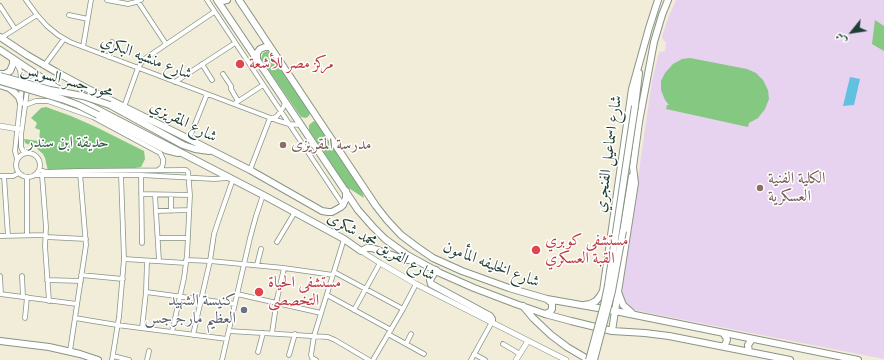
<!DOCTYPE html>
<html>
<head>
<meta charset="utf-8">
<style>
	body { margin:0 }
	#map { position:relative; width:884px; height:360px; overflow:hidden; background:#f1edd9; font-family:"IM FELL Great Primer",Amiri,serif }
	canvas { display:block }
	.north { position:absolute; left:832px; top:12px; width:40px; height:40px; -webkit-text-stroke:3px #fff; paint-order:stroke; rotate:240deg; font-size:11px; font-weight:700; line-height:16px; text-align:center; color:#1f3d34 }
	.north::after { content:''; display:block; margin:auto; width:14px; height:18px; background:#1f3d34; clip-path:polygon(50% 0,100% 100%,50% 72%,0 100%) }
</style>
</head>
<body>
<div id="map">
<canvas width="884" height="360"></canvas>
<div class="north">ش</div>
</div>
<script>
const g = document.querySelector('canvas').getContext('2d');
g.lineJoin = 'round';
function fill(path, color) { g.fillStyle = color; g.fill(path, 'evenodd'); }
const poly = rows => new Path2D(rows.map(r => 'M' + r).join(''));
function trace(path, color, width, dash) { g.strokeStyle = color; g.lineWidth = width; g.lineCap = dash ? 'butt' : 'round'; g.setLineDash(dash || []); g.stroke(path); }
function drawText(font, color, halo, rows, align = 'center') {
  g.font = font + ' "IM FELL Great Primer",Amiri,serif'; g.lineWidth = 3; g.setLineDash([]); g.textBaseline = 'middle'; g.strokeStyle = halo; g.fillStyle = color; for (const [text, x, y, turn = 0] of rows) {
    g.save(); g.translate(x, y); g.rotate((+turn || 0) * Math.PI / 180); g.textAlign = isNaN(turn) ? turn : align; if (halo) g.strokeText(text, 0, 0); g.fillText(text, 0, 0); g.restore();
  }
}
fill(poly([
	[676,0,884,0,884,359,629,309,621,296,652,81,659,52,665,51,666,42,664,41,662,37,668,18]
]), '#e7d2ef');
fill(poly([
	[875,20,884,26,884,51,872,44],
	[267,51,270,53,309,110,310,113,309,116,306,118,301,117,261,59,263,53],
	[690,58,747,69,756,73,763,80,768,90,769,99,765,109,758,118,749,123,748,127,666,109,667,105,669,105,665,100,661,90,661,81,665,73,673,64,682,59],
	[46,107,71,116,96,127,144,151,145,159,141,167,128,169,48,171,45,158,43,154,35,147,25,143,24,139,39,141,40,130,35,128,37,123,31,118,41,108],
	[314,121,318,123,361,188,364,198,347,187,309,130,309,125]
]), '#84c881');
fill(poly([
	[850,77,860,79,854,105,843,106]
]), '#62c1e0');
const minor = poly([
	[26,0,37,15,47,26,58,35,70,42,276,120,289,124,301,125],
	[107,0,128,4,136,2,141,0],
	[137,0,166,44],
	[207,0,343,205],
	[0,6,15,29],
	[69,15,88,19],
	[1,38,37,15],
	[83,47,91,0],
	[109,57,112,42],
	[15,61,20,70,22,86,15,151,17,159],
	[202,64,212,80],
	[44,66,64,39],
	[223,74,231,86,231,89,238,101],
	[175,82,235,43],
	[234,104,263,85],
	[25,105,36,101,48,101,93,117,160,153,163,159,163,163,162,167,158,170],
	[124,107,138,68,143,60,214,12],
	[272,119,277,116,281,111,284,106,285,101],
	[189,139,207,94],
	'16 165a12 12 0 1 1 24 0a12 12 0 1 1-24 0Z',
	[24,153,21,147,21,135,28,84,30,81,33,80,49,84],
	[39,170,46,172,79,171,186,170,188,172,190,195,187,255,184,278,172,332],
	[250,170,270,118],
	[35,175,141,175,214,179,229,178],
	[42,175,46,227,45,246,49,301],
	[141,175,142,243],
	[0,176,13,176,19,173],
	[4,176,8,236],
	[27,177,27,235],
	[141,194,190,195],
	[155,195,159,261],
	[171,195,171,211],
	[156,211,189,210],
	[0,236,46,235],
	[46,237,86,239],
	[158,238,188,238],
	[277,242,295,212],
	[124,259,186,263],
	[186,260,210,261,284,268,333,275],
	[257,265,261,249],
	[334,272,403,309],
	[81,275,123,279],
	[0,276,1,294],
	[22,276,23,297],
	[47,280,81,281],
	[146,292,235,304],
	[0,294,77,304],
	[237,294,321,313],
	[327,295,391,330],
	[354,310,380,263],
	[25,318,27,297],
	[75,318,117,325,227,339],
	[142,328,146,292,147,261],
	[229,331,328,337,335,340,369,360],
	[272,333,277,299,284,268],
	[388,334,424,354],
	[193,335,210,261,214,234,219,219,233,179],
	[406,344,411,334],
	[503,344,520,354],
	[70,351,86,245,80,173],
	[258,352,263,333],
	[474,354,485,360],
	[289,355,295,334],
	[113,356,129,360],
	[112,360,119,317,124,259,121,175],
	[147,360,149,351],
	[222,360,250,238,256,216,263,195],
	[316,360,312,358,311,355,314,336,344,239],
	[373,360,403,309,416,284],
	[471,360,492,322]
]);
const tertiary = poly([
	[0,126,18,129],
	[361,251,380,263,416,284,566,360],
	[516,360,528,341]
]);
const secondary = poly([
	[635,106,639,73],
	[623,231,632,176],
	[584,305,590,304,596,301,600,296,603,291,632,89,649,28,658,0],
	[615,311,635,183,633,167,639,122,654,42,662,15,668,0],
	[0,341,49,347,80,354,98,360]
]);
const primary = poly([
	[217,0,358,210,373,227,385,239,407,255,440,273,474,288,516,304,545,314,571,321,612,331,645,333,669,336,790,360],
	[218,0,222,1,227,0],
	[239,0,376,206,387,220,401,235,417,247,433,258,462,271,509,288,547,299,615,311,858,360],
	[0,37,27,55,58,73,88,89,189,139,250,170,322,211,328,212,332,212,341,207,343,205,346,198,346,191],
	[0,50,60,90,263,195,344,239,361,251,367,248,372,248,406,260,410,260,413,259],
	[257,58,257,53,260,49,265,47,269,47],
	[0,74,5,74,10,71,13,64,13,59],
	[0,85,9,88,14,92,19,97,21,103],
	[110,105,183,145,195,149,209,151],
	[98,115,166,150,178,153],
	[436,270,430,280,431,284,490,316,492,319,492,322],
	[618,292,623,305,632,313],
	[523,306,533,318,551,335,567,347,589,360],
	[545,314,550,312,552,309,552,303,548,300],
	[612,331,615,311],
	[722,346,725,345,727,340,726,337,723,333],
	[749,352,748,345,752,339]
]);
trace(minor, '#889586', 5.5);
trace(tertiary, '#889586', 6);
trace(secondary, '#889586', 8);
trace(primary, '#889586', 8);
trace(minor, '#fff', 4);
trace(tertiary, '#fff', 5);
trace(secondary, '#fff', 6);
trace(primary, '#fff', 6);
const secondaryBridge = poly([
	[589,360,604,305,608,285,635,106],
	[594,360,612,291,623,231]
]);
const primaryBridge = poly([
	[0,76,50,90,83,96,110,105],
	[0,81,62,99,78,105,98,115]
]);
trace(secondaryBridge, '#889586', 8, []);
trace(primaryBridge, '#889586', 8, []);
trace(secondaryBridge, '#fff', 6);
trace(primaryBridge, '#fff', 6);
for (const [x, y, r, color] of [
	[240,64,5,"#e0444e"],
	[283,145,4,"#8d6e63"],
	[760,188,4,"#8d6e63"],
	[536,250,5,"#e0444e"],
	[259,292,5,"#e0444e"],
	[244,310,4,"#6b7280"]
]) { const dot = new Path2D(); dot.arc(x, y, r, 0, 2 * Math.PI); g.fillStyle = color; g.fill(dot); trace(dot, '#fff', 1.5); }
drawText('16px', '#1f3d34', '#fff', [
	["شارع منشيه البكري",146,58,21],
	["محور جسر السويس",67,81,15],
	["شارع المقريزي",183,122,27],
	["شارع اسماعيل الفنجري",609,154,-82],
	["شارع الفريق محمد شكرى",381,247,30],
	["شارع الخليفه المأمون",491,265,21]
]);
drawText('16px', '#be3a42', '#fff', [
	["مركز مصر للأشعة",249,64],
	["مستشفى كوبري",545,241],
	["القبة العسكري",545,259],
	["مستشفى الحياة",268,283],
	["التخصصى",268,301]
], 'left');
drawText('16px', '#386047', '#fff', [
	["حديقة ابن سندر",68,143]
]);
drawText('16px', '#785e54', '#fff', [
	["مدرسة المقريزى",291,145],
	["الكلية الفنية",768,179],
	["العسكرية",768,197]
], 'left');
drawText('16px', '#5b616d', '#fff', [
	["كنيسة الشهيد",236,301],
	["العظيم مارجرجس",236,319]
], 'right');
</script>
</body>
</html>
